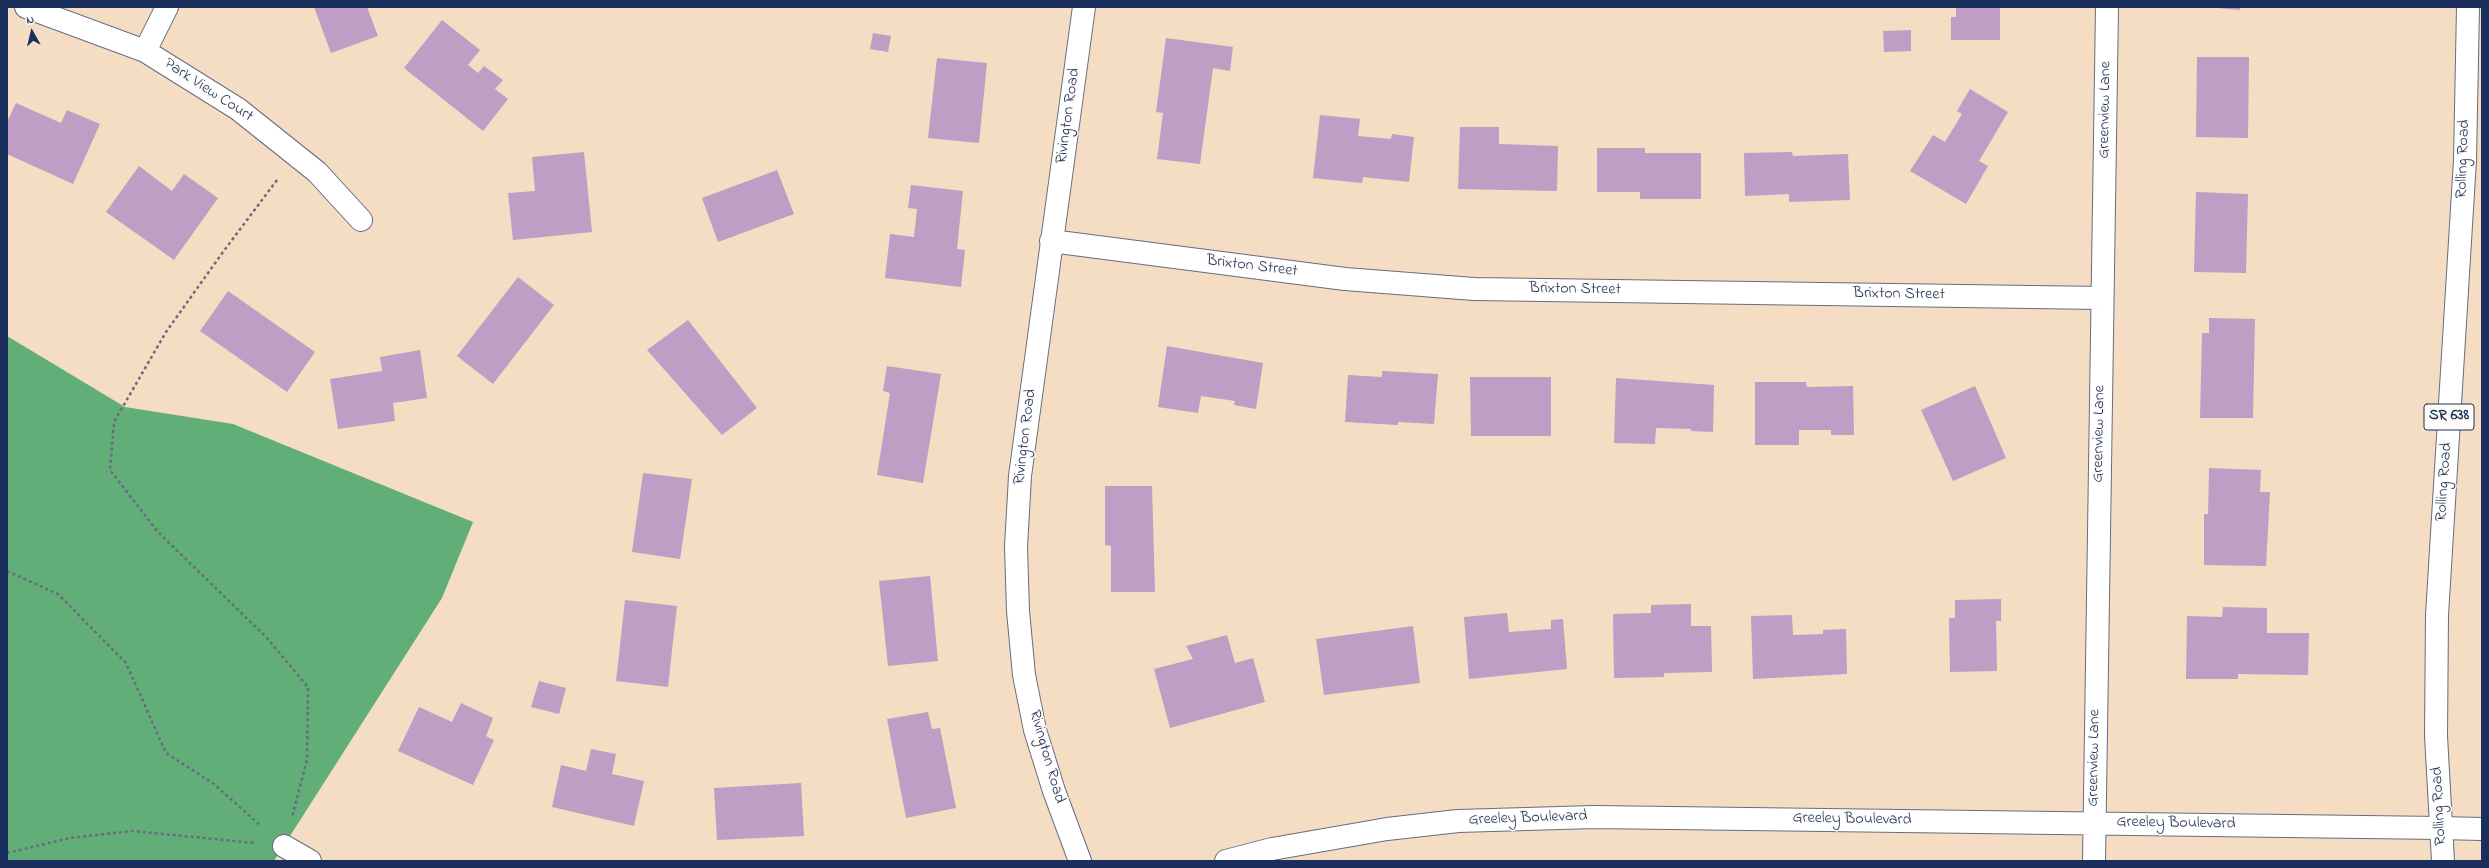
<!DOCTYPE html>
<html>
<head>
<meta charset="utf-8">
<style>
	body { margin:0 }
	#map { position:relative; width:2489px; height:868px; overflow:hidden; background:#f4ddc2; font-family:"Indie Flower",sans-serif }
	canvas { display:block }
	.frame { position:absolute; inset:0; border:8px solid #1b2f5e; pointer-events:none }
	.north { position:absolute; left:12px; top:12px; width:40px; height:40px; -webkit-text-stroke:3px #fdfcf7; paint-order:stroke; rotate:352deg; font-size:11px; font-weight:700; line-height:16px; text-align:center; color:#1b2f5e }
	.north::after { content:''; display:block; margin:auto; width:14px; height:18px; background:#1b2f5e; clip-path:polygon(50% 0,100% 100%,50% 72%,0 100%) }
</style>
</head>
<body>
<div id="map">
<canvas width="2489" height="868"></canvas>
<div class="frame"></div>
<div class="north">N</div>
</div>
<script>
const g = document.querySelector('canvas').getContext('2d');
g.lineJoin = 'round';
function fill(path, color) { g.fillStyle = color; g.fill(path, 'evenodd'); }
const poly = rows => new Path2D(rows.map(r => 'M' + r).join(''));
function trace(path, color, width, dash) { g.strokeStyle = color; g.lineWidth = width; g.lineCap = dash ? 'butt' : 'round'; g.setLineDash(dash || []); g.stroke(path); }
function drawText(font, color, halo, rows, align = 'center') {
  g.font = font + ' "Indie Flower",sans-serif'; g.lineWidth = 3; g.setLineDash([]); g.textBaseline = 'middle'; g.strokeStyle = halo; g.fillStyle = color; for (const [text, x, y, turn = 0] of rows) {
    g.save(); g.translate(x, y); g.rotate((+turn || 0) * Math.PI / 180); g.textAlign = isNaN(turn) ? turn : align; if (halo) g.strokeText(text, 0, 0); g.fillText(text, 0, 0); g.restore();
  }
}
fill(poly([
	[7,336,125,407,233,424,473,522,442,598,274,861,7,861]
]), '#62ae78');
fill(poly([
	[314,7,367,7,378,36,331,53],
	[1956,7,2000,7,2000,40,1951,40,1951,17,1956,17],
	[2206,7,2240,7,2240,10],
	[442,20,480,50,468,65,478,73,484,66,503,80,495,89,508,99,483,131,404,68],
	[1911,30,1911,51,1884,52,1883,31],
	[873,33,891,36,888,52,870,49],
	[1166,38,1233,47,1230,71,1213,68,1200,164,1157,159,1163,113,1156,112],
	[2197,57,2249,57,2248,138,2196,137],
	[937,58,987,63,979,143,928,138],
	[1970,89,2008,112,1979,161,1988,166,1966,204,1910,171,1933,135,1945,142,1962,114,1957,111],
	[16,103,61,123,67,110,100,124,73,184,7,154,7,122],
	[1320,115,1360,119,1358,136,1391,139,1392,134,1414,137,1409,182,1363,177,1362,183,1313,178],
	[1460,127,1499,127,1499,144,1558,146,1557,191,1458,189],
	[1597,148,1645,148,1645,153,1701,153,1701,199,1640,199,1640,192,1597,192],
	[584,152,592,232,513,240,508,193,535,191,532,157],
	[1792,152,1793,156,1848,154,1850,200,1789,202,1789,194,1745,196,1744,153],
	[139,166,172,191,184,174,218,198,174,260,106,212],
	[777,170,794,214,718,242,702,198],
	[911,185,963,191,957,249,965,250,961,287,885,278,890,234,914,237,917,209,908,208],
	[2196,192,2248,194,2246,273,2194,272],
	[518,277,554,305,493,384,457,356],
	[228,291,315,352,287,392,200,331],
	[2209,318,2255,319,2253,418,2200,418,2202,333,2209,333],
	[688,320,757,408,722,435,647,350],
	[1167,346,1263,363,1256,409,1234,405,1235,401,1201,396,1198,413,1158,407],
	[420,350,427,398,393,403,395,421,338,429,330,379,382,371,380,357],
	[887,366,941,374,923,483,877,475,890,393,883,391],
	[1382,371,1438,374,1434,424,1398,422,1398,425,1345,422,1348,375,1382,377],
	[1470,377,1551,377,1551,436,1471,436],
	[1616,378,1714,385,1713,432,1691,431,1691,429,1656,428,1655,444,1614,443],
	[1755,382,1806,382,1807,387,1853,386,1854,435,1831,435,1831,430,1799,430,1799,445,1755,445],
	[1975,386,2006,458,1953,481,1921,410],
	[2209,468,2261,470,2260,492,2270,492,2266,566,2204,565,2204,514,2208,514],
	[643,473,692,479,680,559,632,552],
	[1105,486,1152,486,1155,592,1111,592,1111,546,1105,545],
	[930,576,938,661,888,666,879,581],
	[2001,599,2001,621,1996,621,1997,671,1950,672,1949,618,1955,618,1955,600],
	[625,600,677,606,668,687,616,681],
	[1691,604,1691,626,1711,626,1712,672,1664,673,1664,677,1614,678,1613,614,1651,613,1651,605],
	[2223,607,2267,608,2267,633,2309,633,2308,675,2238,674,2238,679,2186,679,2187,616,2222,617],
	[1507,613,1509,632,1551,629,1551,620,1563,619,1567,669,1469,679,1464,617],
	[1792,615,1793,635,1823,634,1823,630,1846,629,1847,674,1753,679,1751,616],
	[1413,626,1420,683,1324,695,1316,639],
	[1227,635,1235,663,1253,658,1265,702,1170,728,1154,669,1193,659,1186,646],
	[539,681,566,688,559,714,531,707],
	[461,703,493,718,486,736,494,740,473,785,398,751,419,707,452,722],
	[928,712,932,729,940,728,956,808,906,818,887,719],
	[591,749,616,754,612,774,644,781,634,826,552,807,561,765,586,771],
	[801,783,804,836,717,840,714,788]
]), '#c09dc4');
const minor = poly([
	[26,7,145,51,238,109,317,172,361,220],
	[145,51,167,7],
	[1051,241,1345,279,1474,289,2101,298],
	[284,846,310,861],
	[1080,861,1054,791,1035,730,1024,675,1018,611,1016,547,1020,476,1084,7],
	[1226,861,1272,849,1387,829,1458,821,1594,817,2440,828],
	[2094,861,2107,7]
]);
const tertiary = poly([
	[2440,828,2482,829]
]);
const primary = poly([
	[2443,861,2436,736,2437,615,2465,160,2468,7]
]);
trace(minor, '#676c81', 24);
trace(tertiary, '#676c81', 24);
trace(primary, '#676c81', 24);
trace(poly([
	[277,180,223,252,166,332,114,422,110,470,158,532,266,637,308,687,307,760,292,817],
	[7,571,58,594,126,663,166,753,214,784,261,826],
	[7,853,70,838,132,831,255,843]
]), '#676c81', 2.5, [3, 3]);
trace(minor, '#fff', 22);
trace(tertiary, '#fff', 22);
trace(primary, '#fff', 22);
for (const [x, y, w] of [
	[2449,417,50]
]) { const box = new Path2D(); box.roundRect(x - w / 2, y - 13, w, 26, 3); g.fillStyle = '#fdfcf7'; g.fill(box); trace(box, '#1b2f5e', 1); }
drawText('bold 15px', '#1b2f5e', null, [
	["SR 638",2449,417]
]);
drawText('16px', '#1b2f5e', '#fdfcf7', [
	["Park View Court",208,91,33],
	["Greenview Lane",2106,110,-89],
	["Rivington Road",1069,116,-82],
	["Rolling Road",2464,159,-88],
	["Brixton Street",1252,267,7],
	["Brixton Street",1575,290,1],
	["Brixton Street",1899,295,1],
	["Greenview Lane",2100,434,-89],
	["Rivington Road",1026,437,-83],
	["Rolling Road",2445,482,-86],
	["Rivington Road",1046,757,74],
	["Greenview Lane",2095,758,-89],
	["Rolling Road",2440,806,-93],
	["Greeley Boulevard",1528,819,-2],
	["Greeley Boulevard",1852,820,1],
	["Greeley Boulevard",2176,824,1]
]);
</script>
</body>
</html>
